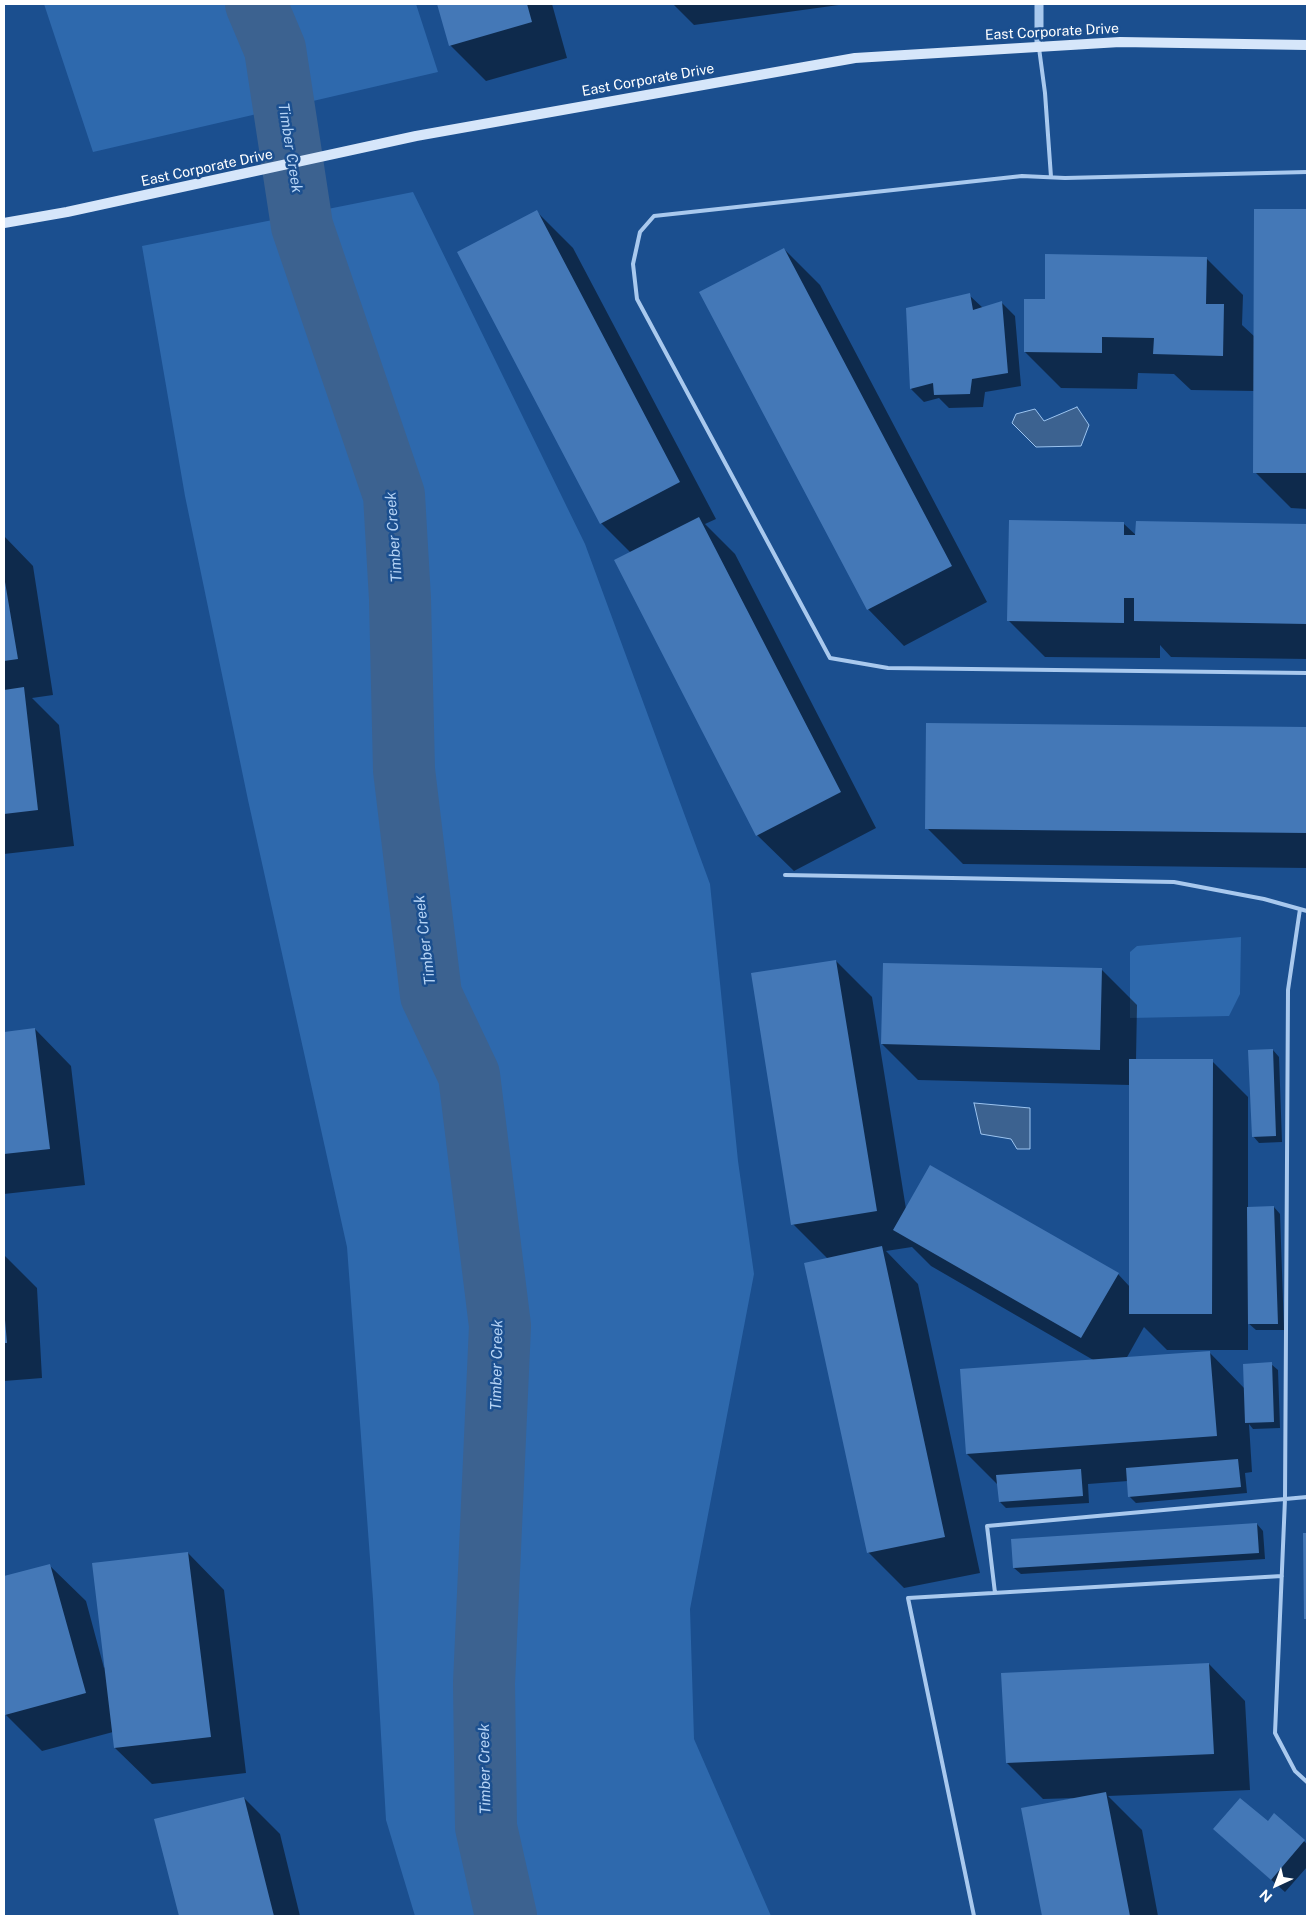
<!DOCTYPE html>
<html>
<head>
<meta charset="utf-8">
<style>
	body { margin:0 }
	#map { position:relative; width:1311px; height:1920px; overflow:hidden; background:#1b4f8f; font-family:"Public Sans",sans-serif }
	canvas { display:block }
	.frame { position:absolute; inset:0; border:5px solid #fff; pointer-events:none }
	.north { position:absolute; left:1251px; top:1860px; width:50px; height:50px; -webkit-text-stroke:4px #1b4f8f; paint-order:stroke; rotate:223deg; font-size:14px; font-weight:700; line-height:20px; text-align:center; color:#fff }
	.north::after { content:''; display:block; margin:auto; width:18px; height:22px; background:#fff; clip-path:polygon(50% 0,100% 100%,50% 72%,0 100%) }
</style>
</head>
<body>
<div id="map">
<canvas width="1311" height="1920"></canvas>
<div class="frame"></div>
<div class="north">N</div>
</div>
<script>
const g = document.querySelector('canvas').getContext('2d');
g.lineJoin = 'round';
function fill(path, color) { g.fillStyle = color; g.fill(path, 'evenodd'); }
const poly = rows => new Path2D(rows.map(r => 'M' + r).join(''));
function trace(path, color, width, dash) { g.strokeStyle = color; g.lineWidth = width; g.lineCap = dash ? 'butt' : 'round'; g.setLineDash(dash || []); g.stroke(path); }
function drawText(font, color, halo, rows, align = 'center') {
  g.font = font + ' "Public Sans",sans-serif'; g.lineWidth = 5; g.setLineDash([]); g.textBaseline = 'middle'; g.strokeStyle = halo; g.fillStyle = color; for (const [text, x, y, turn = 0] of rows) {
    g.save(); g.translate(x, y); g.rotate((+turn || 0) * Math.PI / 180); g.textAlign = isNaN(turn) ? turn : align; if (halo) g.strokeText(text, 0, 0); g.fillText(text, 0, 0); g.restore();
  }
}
fill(poly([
	[44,4,416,4,438,72,93,152],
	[413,192,585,544,710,884,738,1161,754,1274,690,1609,694,1739,771,1916,415,1916,386,1820,373,1599,347,1247,248,800,185,496,142,246],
	[1241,937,1240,994,1229,1016,1130,1018,1130,952,1137,946]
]), '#2e69ad');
const water = poly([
	[1077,407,1089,425,1081,446,1036,447,1012,423,1016,414,1035,409,1044,421,1077,407],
	[974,1103,1030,1108,1030,1149,1017,1149,1011,1139,981,1134,974,1103]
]);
fill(water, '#3c6290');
trace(water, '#9cc4f0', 1);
fill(poly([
	[438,4,552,4,567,58,486,81,450,45],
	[673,4,846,4,694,25],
	[1255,210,1307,210,1307,509,1291,508,1255,472,1255,391,1191,390,1174,374,1138,373,1137,389,1061,388,1025,352,1046,300,1206,258,1243,295,1242,325,1255,337],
	[537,212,573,248,716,519,705,524,735,554,876,828,794,871,757,835,631,553,601,523],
	[784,249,820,285,987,602,904,646,868,609],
	[969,295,983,308,1002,303,1015,316,1021,386,985,392,983,407,949,408,939,398,924,402,911,389],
	[1137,522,1307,525,1307,659,1171,657,1160,645,1160,658,1045,657,1009,621,1124,524,1137,536],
	[4,536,33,566,53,695,32,698,59,725,74,846,4,854],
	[927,724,1307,728,1307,868,963,864,927,828],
	[836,961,872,997,906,1209,1118,1274,1130,1287,1130,1085,918,1080,882,1044,1101,969,1137,1005,1136,1060,1212,1061,1248,1097,1248,1208,1274,1207,1280,1214,1284,1330,1256,1330,1248,1323,1248,1350,1167,1350,1144,1327,1126,1359,1210,1353,1245,1389,1271,1364,1278,1370,1280,1428,1253,1429,1249,1424,1252,1472,1245,1473,1247,1493,1136,1503,1129,1496,1128,1481,1088,1484,1089,1503,1006,1508,1000,1502,998,1485,967,1454,1095,1361,931,1266,912,1247,886,1251,918,1284,980,1573,904,1588,868,1552,828,1259,793,1224],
	[35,1029,71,1066,85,1185,4,1194,4,1033],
	[1273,1050,1279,1057,1282,1142,1259,1143,1253,1136],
	[4,1255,37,1288,42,1378,4,1381],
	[1257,1524,1263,1531,1265,1559,1021,1574,1014,1568],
	[1305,1534,1307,1534,1307,1621,1306,1619],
	[188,1553,224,1590,246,1773,152,1784,115,1748,113,1732,42,1751,6,1715,4,1707,4,1578,49,1565,86,1601,104,1668],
	[1209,1664,1245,1701,1250,1790,1108,1796,1142,1830,1158,1916,1043,1916,1022,1809,1076,1798,1043,1799,1007,1763],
	[244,1798,280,1834,300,1916,180,1916,156,1820],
	[1275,1815,1307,1844,1307,1867,1285,1892,1214,1829,1268,1823]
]), '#0007');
trace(poly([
	[256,4,275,49,302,226,394,495,400,599,404,770,431,995,469,1075,500,1326,484,1683,486,1827,506,1916]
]), '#3c6290', 62);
fill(poly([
	[437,4,527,4,532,22,449,46],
	[1254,209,1307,209,1307,473,1253,473],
	[537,210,680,482,600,524,457,252],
	[784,248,952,566,867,610,699,292],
	[1045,254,1207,257,1206,304,1224,304,1223,356,1153,354,1154,338,1102,337,1102,353,1024,352,1024,299,1045,299],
	[970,293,973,310,1002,301,1008,373,972,379,970,394,934,395,933,383,910,389,906,308],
	[699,517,841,792,756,836,614,560],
	[1009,520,1124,522,1124,535,1135,535,1136,521,1307,524,1307,624,1134,621,1134,598,1124,598,1124,623,1007,621],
	[4,576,18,659,4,661],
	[24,687,38,810,4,814,4,690],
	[926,723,1307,727,1307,833,925,829],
	[836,960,877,1211,791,1225,751,973],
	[883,963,1102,968,1100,1050,881,1044],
	[35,1028,50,1149,4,1154,4,1032],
	[1273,1049,1276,1136,1252,1137,1248,1050],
	[1129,1059,1213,1059,1212,1314,1129,1314],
	[930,1165,1119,1273,1081,1338,893,1230],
	[1274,1206,1278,1324,1248,1324,1247,1207],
	[882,1246,945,1537,867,1553,804,1263],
	[4,1320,5,1320,7,1343,4,1343],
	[1210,1351,1217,1436,966,1454,960,1369],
	[1272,1362,1274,1422,1245,1423,1243,1364],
	[1238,1459,1241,1487,1128,1497,1126,1468],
	[1081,1469,1083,1496,999,1502,996,1475],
	[1257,1523,1259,1553,1013,1568,1011,1539],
	[1303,1533,1307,1533,1307,1619,1304,1619],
	[188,1552,211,1737,114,1748,92,1563],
	[50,1564,86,1693,5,1715,4,1576],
	[1209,1663,1214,1754,1006,1763,1001,1673],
	[1106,1792,1130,1916,1042,1916,1021,1808],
	[244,1797,274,1916,179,1916,154,1819],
	[1240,1798,1268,1821,1274,1813,1305,1840,1271,1880,1213,1829]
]), '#4478b7');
trace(poly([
	[1039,48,1045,93,1051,177],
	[1307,172,1065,178,1022,176,654,216,640,232,633,264,637,299,830,658,888,668,1307,673],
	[785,875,1174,882,1264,899,1307,911],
	[1300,909,1288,990,1285,1499,1275,1733,1295,1771,1307,1782],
	[995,1593,987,1526,1307,1497],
	[974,1916,908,1598,1282,1576]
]), '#a9c9ee', 4);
trace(poly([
	[1039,4,1039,46]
]), '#a9c9ee', 9);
trace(poly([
	[4,223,67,212,416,136,855,58,1120,42,1307,45]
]), '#d6e6fa', 10);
drawText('14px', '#fff', '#1b4f8f', [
	["East Corporate Drive",1052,32,-3],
	["East Corporate Drive",648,80,-10],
	["East Corporate Drive",207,168,-12]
]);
drawText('italic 15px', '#b5d3f5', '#1b4f8f', [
	["Timber Creek",290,148,81],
	["Timber Creek",394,537,-94],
	["Timber Creek",425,940,-97],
	["Timber Creek",497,1365,-89],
	["Timber Creek",485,1769,-91]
]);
</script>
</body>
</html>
